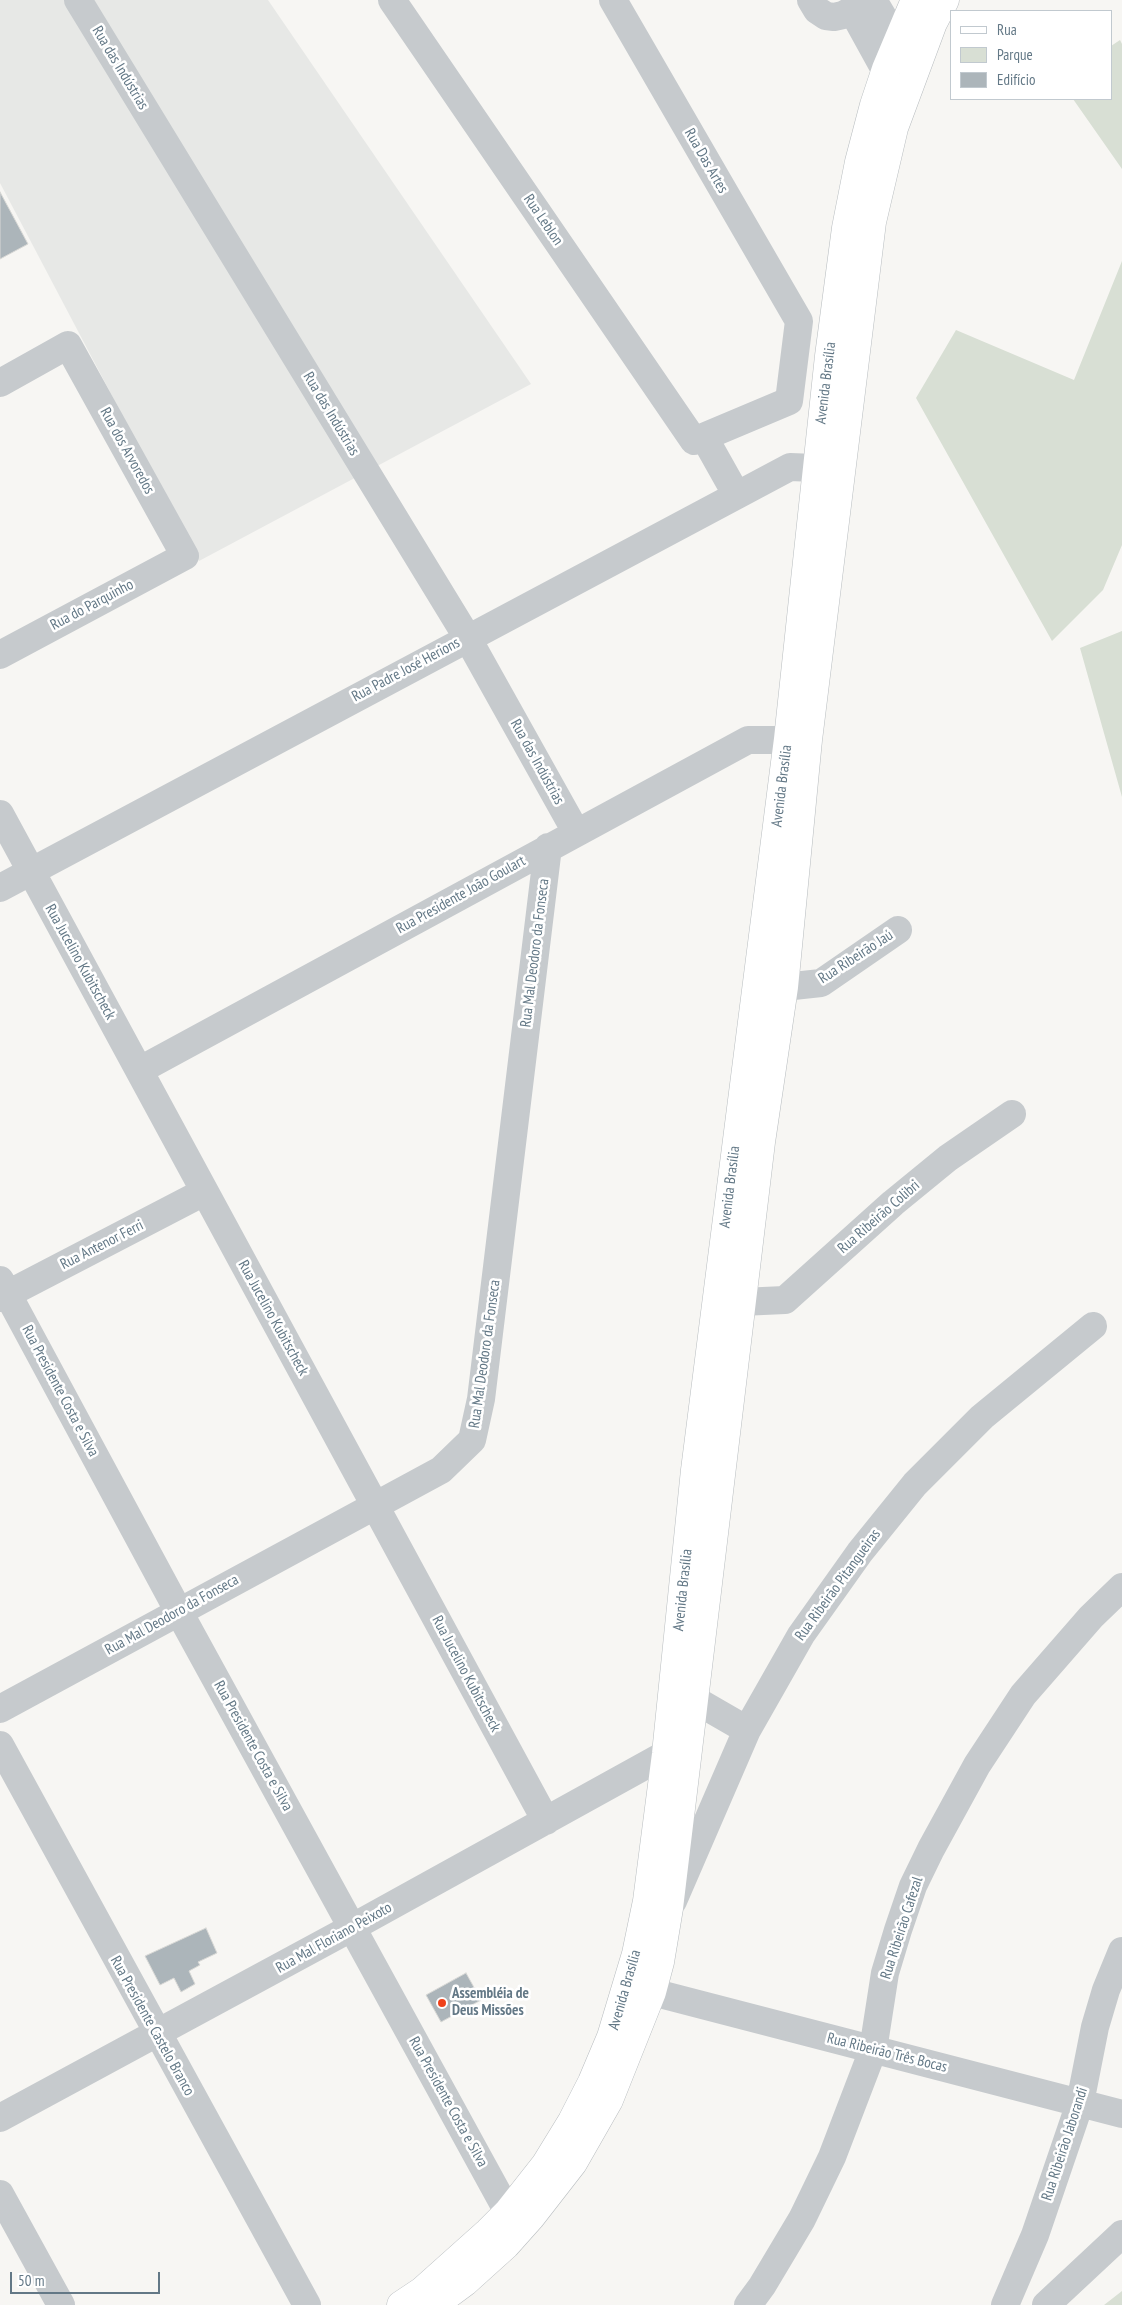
<!DOCTYPE html>
<html>
<head>
<meta charset="utf-8">
<style>
	body { margin:0 }
	#map { position:relative; width:1122px; height:2305px; overflow:hidden; background:#f7f6f3; font-family:"PT Sans Narrow",sans-serif }
	canvas { display:block }
	.legend { position:absolute; left:950px; top:10px; width:162px; height:90px; box-sizing:border-box; background:#fff; border:1px solid #c1c9cf; margin:0; padding:6px 9px; list-style:none; font-size:15px; color:#637886 }
	.legend li { display:flex; align-items:center; gap:10px; height:25px }
	.legend b { width:25px; border:1px solid #c1c9cf }
	.scale { position:absolute; left:10px; top:2272px; width:150px; height:22px; box-sizing:border-box; border:2px solid #637886; border-top:0; padding-left:6px; font-size:15px; line-height:18px; white-space:nowrap; color:#637886; -webkit-text-stroke:4px #fff; paint-order:stroke }
</style>
</head>
<body>
<div id="map">
<canvas width="1122" height="2305"></canvas>
<ul class="legend">
<li><b style="height:6px;background:#fff"></b>Rua</li>
<li><b style="height:14px;background:#d8dfd4"></b>Parque</li>
<li><b style="height:14px;background:#acb5ba"></b>Edifício</li>
</ul>
<div class="scale">50 m</div>
</div>
<script>
const g = document.querySelector('canvas').getContext('2d');
g.lineJoin = 'round';
function fill(path, color) { g.fillStyle = color; g.fill(path, 'evenodd'); }
const poly = rows => new Path2D(rows.map(r => 'M' + r).join(''));
function trace(path, color, width, dash) { g.strokeStyle = color; g.lineWidth = width; g.lineCap = dash ? 'butt' : 'round'; g.setLineDash(dash || []); g.stroke(path); }
function drawText(font, color, halo, rows, align = 'center') {
  g.font = font + ' "PT Sans Narrow",sans-serif'; g.lineWidth = 5; g.setLineDash([]); g.textBaseline = 'middle'; g.strokeStyle = halo; g.fillStyle = color; for (const [text, x, y, turn = 0] of rows) {
    g.save(); g.translate(x, y); g.rotate((+turn || 0) * Math.PI / 180); g.textAlign = isNaN(turn) ? turn : align; if (halo) g.strokeText(text, 0, 0); g.fillText(text, 0, 0); g.restore();
  }
}
fill(poly([
	[0,0,268,0,531,384,199,561,0,183]
]), '#e7e8e6');
fill(poly([
	[1120,40,1122,44,1122,169,1073,99,1111,99,1111,46],
	[1122,261,1122,545,1103,590,1052,641,916,398,956,330,1074,380],
	[1122,631,1122,797,1080,648],
	[1122,2291,1122,2305,1104,2305]
]), '#d8dfd4');
const building = poly([
	[0,192,28,244,0,259,0,192],
	[206,1928,217,1953,198,1962,200,1965,189,1971,195,1984,181,1992,174,1978,160,1985,145,1956,206,1928],
	[466,1973,481,2000,441,2022,426,1995,466,1973]
]);
fill(building, '#acb5ba');
trace(building, '#d8d8d5', 1);
const major = poly([
	[401,2305,422,2291,488,2232,508,2212,545,2165,572,2121,592,2082,611,2037,636,1954,647,1901,666,1754,695,1470,788,739,829,356,846,228,859,162,874,105,886,69,915,0],
	[434,2305,465,2282,506,2245,531,2217,573,2163,609,2100,652,1992,660,1962,669,1908,761,1142,784,987,808,740,872,222,894,128,933,23,945,0]
]);
trace(major, '#b7bcbf', 29);
trace(poly([
	[78,0,467,637,576,832],
	[392,0,694,441,789,401,799,321,613,0],
	[811,0,817,10,826,16,834,17,843,15,868,1],
	[873,0,908,59],
	[852,10,895,88],
	[0,383,68,345,185,556,0,655],
	[704,437,736,494],
	[0,814,546,1821],
	[0,888,790,467,840,469],
	[784,987,821,983,898,930],
	[140,1070,748,740,808,740],
	[0,1280,179,1612,508,2212],
	[0,1298,204,1192],
	[741,1302,785,1300,893,1203,948,1158,1012,1114],
	[695,1700,747,1730],
	[0,1709,441,1470,472,1440,481,1399,548,847],
	[0,1745,307,2305],
	[673,1901,747,1730,801,1635,860,1552,915,1484,982,1417,1093,1326],
	[652,1992,1122,2114],
	[0,2118,353,1927,666,1754],
	[0,2194,61,2305],
	[748,2305,762,2286,802,2219,832,2157,873,2050,885,1973,898,1930,913,1886,931,1849,977,1765,1023,1695,1091,1617,1122,1587],
	[1005,2305,1035,2235,1080,2103,1095,2027,1106,1990,1122,1951],
	[1046,2305,1122,2234]
]), '#c6cacd', 28);
trace(major, '#fff', 28);
for (const [x, y, r, color] of [
	[442,2003,5,"#ef421b"]
]) { const dot = new Path2D(); dot.arc(x, y, r, 0, 2 * Math.PI); g.fillStyle = color; g.fill(dot); trace(dot, '#fff', 2); }
drawText('15px', '#637886', '#fff', [
	["Rua das Indústrias",120,68,59],
	["Rua Das Artes",706,161,60],
	["Rua Leblon",543,220,56],
	["Avenida Brasília",826,383,-83],
	["Rua das Indústrias",331,414,59],
	["Rua dos Arvoredos",127,451,61],
	["Rua do Parquinho",92,605,-28],
	["Rua Padre José Herions",406,670,-28],
	["Rua das Indústrias",537,762,61],
	["Avenida Brasília",782,786,-83],
	["Rua Presidente João Goulart",461,895,-29],
	["Rua Mal Deodoro da Fonseca",535,953,-83],
	["Rua Ribeirão Jaú",856,957,-33],
	["Rua Jucelino Kubitscheck",80,962,61],
	["Avenida Brasília",730,1187,-83],
	["Rua Ribeirão Colibri",879,1217,-41],
	["Rua Antenor Ferri",102,1245,-27],
	["Rua Jucelino Kubitscheck",273,1318,61],
	["Rua Mal Deodoro da Fonseca",485,1354,-82],
	["Rua Presidente Costa e Silva",60,1391,62],
	["Rua Ribeirão Pitangueiras",838,1585,-54],
	["Avenida Brasília",683,1590,-84],
	["Rua Mal Deodoro da Fonseca",172,1615,-29],
	["Rua Jucelino Kubitscheck",466,1674,62],
	["Rua Presidente Costa e Silva",253,1746,61],
	["Rua Ribeirão Cafezal",902,1928,-72],
	["Rua Mal Floriano Peixoto",334,1938,-29],
	["Avenida Brasília",625,1990,-74],
	["Rua Presidente Castelo Branco",152,2026,61],
	["Rua Ribeirão Três Bocas",887,2053,14],
	["Rua Presidente Costa e Silva",448,2102,61],
	["Rua Ribeirão Jaborandi",1065,2144,-72]
]);
drawText('bold 15px', '#637886', '#fff', [
	["Assembléia de",452,1994],
	["Deus Missões",452,2011]
], 'left');
</script>
</body>
</html>
